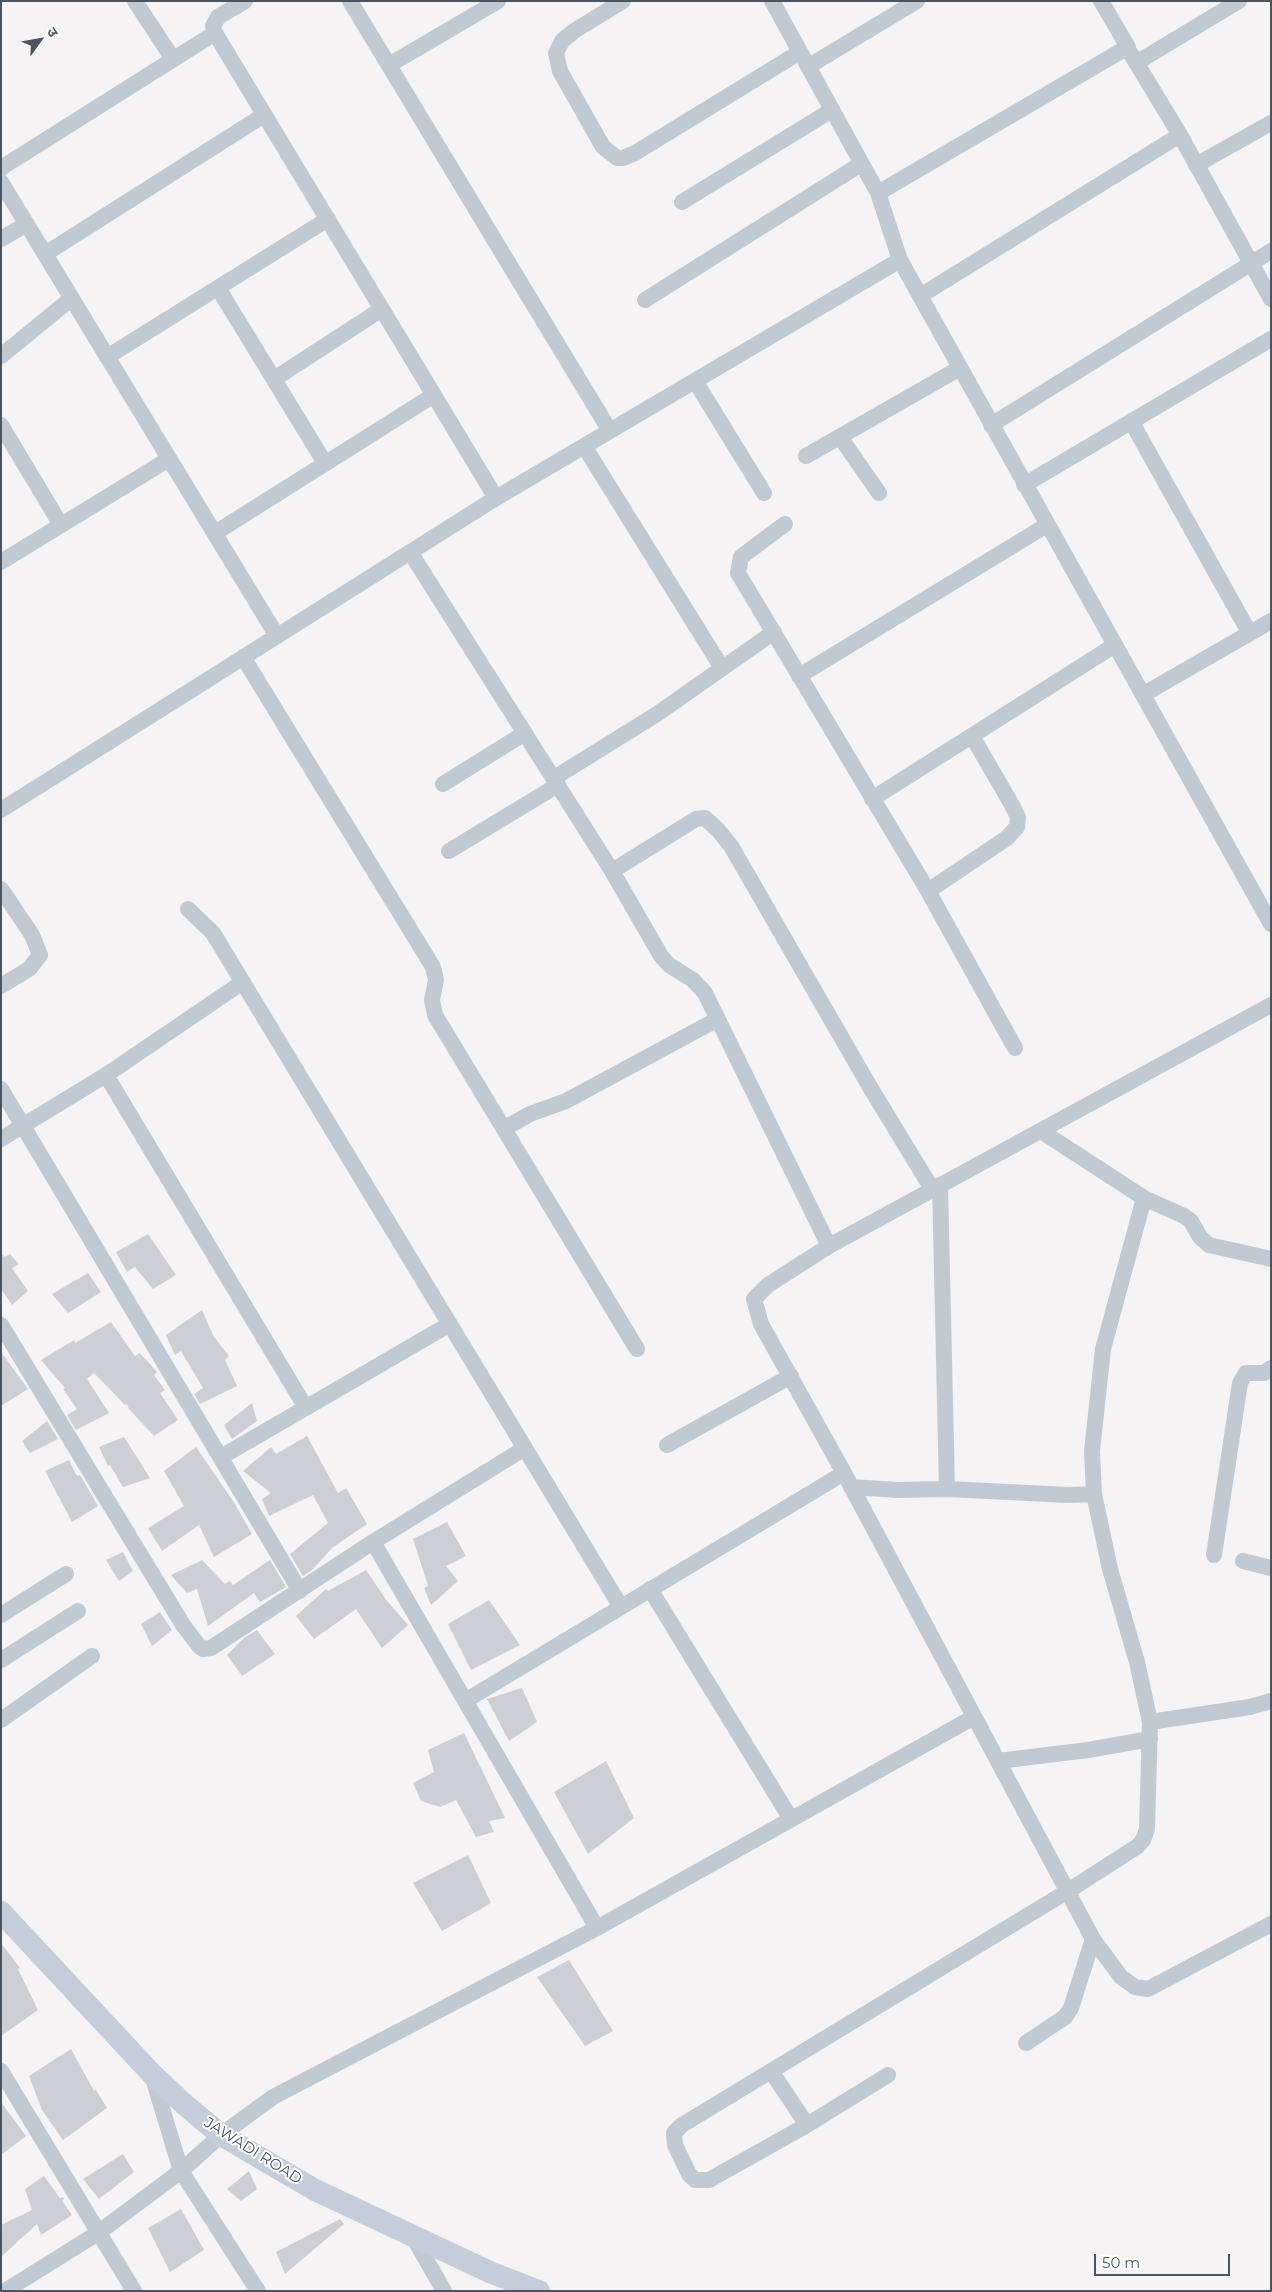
<!DOCTYPE html>
<html>
<head>
<meta charset="utf-8">
<style>
	body { margin:0 }
	#map { position:relative; width:1272px; height:2292px; overflow:hidden; background:#f5f3f3; font-family:Montserrat,"Noto Sans Devanagari",sans-serif }
	canvas { display:block }
	.frame { position:absolute; inset:0; border:2px solid #4a5561; pointer-events:none }
	.north { position:absolute; left:15px; top:15px; width:50px; height:50px; -webkit-text-stroke:4px #fff; paint-order:stroke; rotate:58deg; font-size:14px; font-weight:700; line-height:20px; text-align:center; color:#4a5561 }
	.north::after { content:''; display:block; margin:auto; width:18px; height:22px; background:#4a5561; clip-path:polygon(50% 0,100% 100%,50% 72%,0 100%) }
	.scale { position:absolute; left:1094px; top:2254px; width:136px; height:22px; box-sizing:border-box; border:2px solid #4a5561; border-top:0; padding-left:6px; font-size:15px; line-height:18px; white-space:nowrap; color:#4a5561; -webkit-text-stroke:4px #fff; paint-order:stroke }
</style>
</head>
<body>
<div id="map">
<canvas width="1272" height="2292"></canvas>
<div class="frame"></div>
<div class="north">उ</div>
<div class="scale">50 m</div>
</div>
<script>
const g = document.querySelector('canvas').getContext('2d');
g.lineJoin = 'round';
function fill(path, color) { g.fillStyle = color; g.fill(path, 'evenodd'); }
const poly = rows => new Path2D(rows.map(r => 'M' + r).join(''));
function trace(path, color, width, dash) { g.strokeStyle = color; g.lineWidth = width; g.lineCap = dash ? 'butt' : 'round'; g.setLineDash(dash || []); g.stroke(path); }
function drawText(font, color, halo, rows, align = 'center') {
  g.font = font + ' Montserrat,sans-serif'; g.lineWidth = 4; g.setLineDash([]); g.textBaseline = 'middle'; g.strokeStyle = halo; g.fillStyle = color; for (const [text, x, y, turn = 0] of rows) {
    g.save(); g.translate(x, y); g.rotate((+turn || 0) * Math.PI / 180); g.textAlign = isNaN(turn) ? turn : align; if (halo) g.strokeText(text, 0, 0); g.fillText(text, 0, 0); g.restore();
  }
}
fill(poly([
	[148,1234,176,1275,153,1289,135,1267,127,1272,116,1252],
	[1,1252,4,1257,10,1254,19,1264,12,1268,28,1291,12,1305,1,1289],
	[88,1273,101,1292,68,1313,52,1294],
	[202,1310,214,1337,229,1356,225,1360,237,1386,200,1404,194,1394,203,1388,181,1351,175,1355,166,1335],
	[111,1322,135,1356,140,1353,157,1372,154,1375,165,1390,160,1393,178,1420,154,1436,129,1409,127,1404,125,1405,94,1373,87,1379,109,1413,76,1430,67,1415,77,1409,63,1389,65,1388,41,1360,74,1340,75,1343],
	[1,1352,28,1389,1,1406],
	[252,1403,257,1421,232,1439,224,1425],
	[47,1421,58,1439,30,1453,22,1441],
	[307,1436,338,1493,346,1488,367,1524,332,1548,313,1569,303,1576,290,1554,328,1523,313,1495,269,1516,262,1499,271,1493,243,1471,271,1447,276,1454],
	[124,1437,150,1478,123,1487,110,1465,108,1466,99,1447],
	[196,1447,235,1504,252,1534,214,1557,199,1525,162,1551,148,1528,184,1506,164,1471],
	[69,1460,77,1476,80,1475,98,1506,72,1522,45,1471],
	[447,1522,466,1556,446,1566,458,1581,431,1605,424,1588,428,1586,413,1539],
	[123,1552,133,1571,119,1581,106,1560],
	[202,1560,225,1584,230,1581,233,1585,270,1560,286,1587,260,1602,254,1593,208,1626,197,1589,187,1593,171,1575],
	[366,1570,387,1601,408,1625,382,1648,356,1609,314,1639,296,1616,326,1589,328,1591],
	[489,1600,520,1645,471,1670,448,1624],
	[160,1612,172,1630,152,1646,141,1624],
	[257,1630,275,1654,242,1676,227,1655,244,1638],
	[522,1688,537,1722,509,1741,487,1699],
	[464,1733,505,1818,489,1821,494,1832,476,1837,456,1800,440,1807,421,1801,413,1783,434,1772,428,1750],
	[606,1761,634,1818,588,1854,554,1792],
	[468,1855,491,1903,442,1931,413,1883],
	[1,1943,20,1968,18,1969,38,2010,1,2036],
	[569,1960,613,2031,585,2046,537,1977],
	[71,2049,94,2091,96,2090,107,2108,63,2140,42,2110,29,2076],
	[1,2102,26,2136,1,2155],
	[123,2154,134,2172,99,2199,83,2179],
	[249,2171,257,2189,241,2201,227,2189],
	[44,2176,60,2198,63,2197,64,2199,62,2201,72,2215,41,2235,37,2224,1,2257,1,2225,32,2210,25,2189],
	[181,2209,204,2250,170,2272,148,2228],
	[340,2219,344,2224,285,2274,276,2252]
]), '#cdcfd5');
trace(poly([
	[135,1,173,59],
	[350,1,610,431],
	[623,1,574,31,562,41,556,53,560,71,603,147,617,158,623,158,635,153,800,52],
	[772,1,878,193,900,260,1271,924],
	[1131,54,1180,135],
	[1136,63,1239,1],
	[389,65,498,1],
	[809,66,917,1],
	[1196,165,1271,123],
	[1,168,215,33],
	[1,182,277,636],
	[878,193,1128,47,1101,1],
	[682,202,832,110],
	[1,239,27,224],
	[45,254,264,115],
	[218,288,325,463],
	[920,296,1180,135,1271,299],
	[645,300,861,164],
	[1,356,72,298],
	[107,357,328,219],
	[274,379,382,309],
	[695,381,764,493],
	[1131,421,1249,632],
	[1,425,61,525],
	[991,425,1271,251],
	[840,437,879,493],
	[584,446,722,668],
	[806,456,960,368],
	[1024,485,1271,339],
	[496,498,900,260],
	[785,524,741,557,738,573,928,891,1015,1048],
	[215,533,434,395],
	[410,552,612,871,696,819,705,818,718,830,731,846,870,1087,932,1189],
	[1,562,169,459],
	[243,657,433,967,436,980,432,1000,435,1015,637,1349],
	[799,676,1047,525],
	[1144,694,1271,621],
	[554,778,657,714,774,632],
	[443,784,525,733],
	[872,799,1115,645],
	[1,810,496,498,215,33,213,26,218,17,245,1],
	[449,851,558,785],
	[612,871,661,956,669,965,693,980,705,993,829,1246],
	[1,889,32,935,40,955,29,969,1,986],
	[928,891,1007,838,1017,827,1018,817,1012,805,972,736],
	[188,909,213,933,621,1607],
	[1271,1005,829,1246,768,1285,754,1299,761,1324,844,1473,1093,1939,1121,1977,1135,1987,1148,1989,1271,1924],
	[106,1075,306,1408],
	[1,1089,300,1591],
	[505,1128,530,1114,566,1101,718,1019],
	[1041,1131,1144,1198,1184,1216,1191,1221,1200,1237,1209,1245,1271,1259],
	[1,1139,106,1075,243,982],
	[940,1185,947,1489],
	[1,1325,183,1625,199,1646,203,1649,211,1648,373,1542,597,1928,273,2097,221,2135,181,2171,98,2233,5,2291],
	[667,1445,791,1376],
	[221,1457,450,1324],
	[851,1487,898,1490,947,1489,1069,1495,1094,1494],
	[373,1542,525,1448],
	[1214,1555,1240,1383,1246,1373,1264,1373,1271,1368],
	[1243,1561,1271,1568],
	[650,1589,791,1819],
	[1,1615,66,1574],
	[1,1660,78,1611],
	[465,1701,844,1473],
	[1,1720,92,1656],
	[1150,1722,1250,1707,1271,1701],
	[998,1761,1088,1750,1150,1739],
	[597,1928,974,1717],
	[1026,2043,1065,2017,1071,2008,1093,1939],
	[1,2071,134,2291],
	[771,2071,807,2125],
	[152,2075,181,2171,258,2291],
	[888,2075,807,2125,709,2180,695,2180,689,2174,675,2145,674,2133,682,2125,1068,1891,1138,1846,1143,1840,1147,1829,1150,1722,1137,1662,1110,1569,1094,1494,1092,1451,1103,1349,1144,1198],
	[412,2235,444,2291]
]), '#c1cad2', 16);
trace(poly([
	[1,1912,152,2074,184,2104,221,2135,315,2190,492,2273,539,2291]
]), '#c4cdd9', 22);
drawText('15px', '#4a5561', '#fff', [
	["JAWADI ROAD",253,2151,32]
]);
</script>
</body>
</html>
